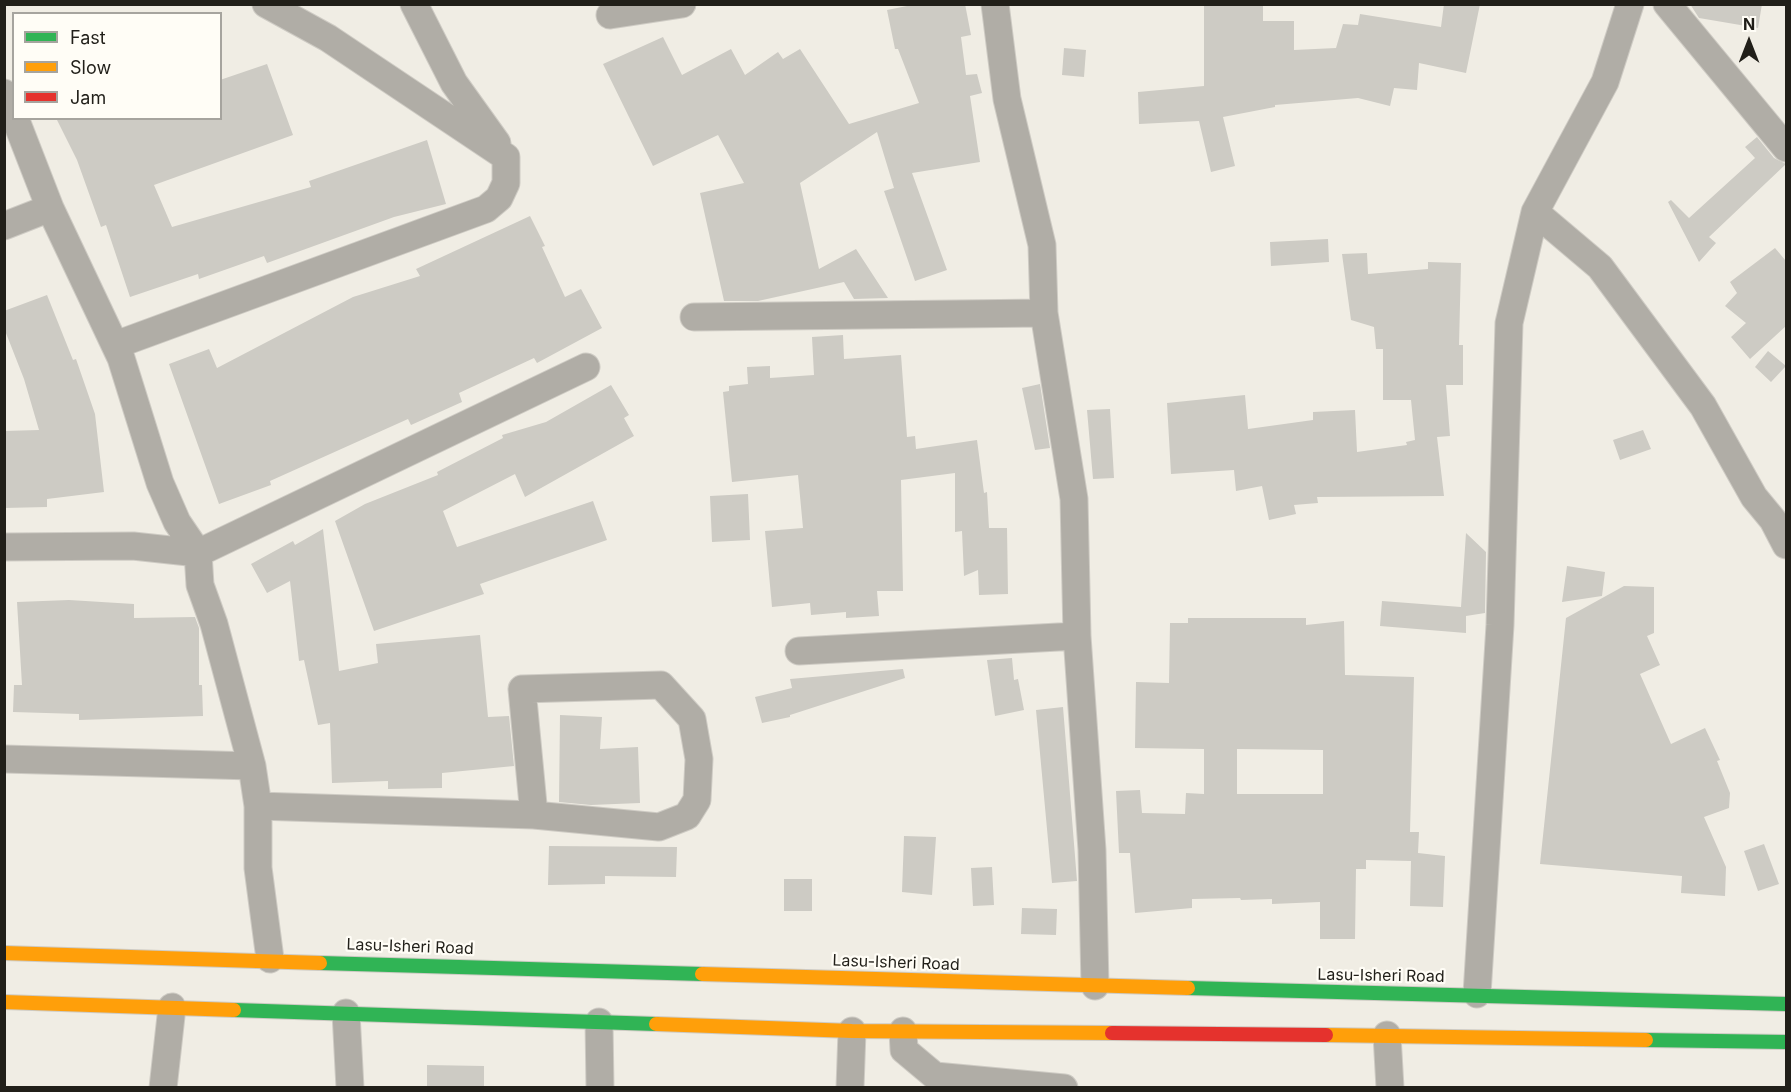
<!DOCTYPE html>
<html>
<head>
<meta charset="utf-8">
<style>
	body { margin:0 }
	#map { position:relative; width:1791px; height:1092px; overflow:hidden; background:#f0ede4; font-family:Inter,sans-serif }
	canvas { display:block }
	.frame { position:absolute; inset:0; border:6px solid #211f19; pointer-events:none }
	.legend { position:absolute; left:12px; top:12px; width:210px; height:108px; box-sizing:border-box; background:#fffdf6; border:2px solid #a6a49e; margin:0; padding:8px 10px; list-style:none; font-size:18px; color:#211f19 }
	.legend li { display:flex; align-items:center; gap:12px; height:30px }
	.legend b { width:30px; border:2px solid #a6a49e }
	.north { position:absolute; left:1719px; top:12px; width:60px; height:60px; -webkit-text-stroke:4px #fffdf6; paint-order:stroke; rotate:0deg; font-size:16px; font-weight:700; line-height:24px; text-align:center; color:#211f19 }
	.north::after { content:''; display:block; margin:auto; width:21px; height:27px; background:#211f19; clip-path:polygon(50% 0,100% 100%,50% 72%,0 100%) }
</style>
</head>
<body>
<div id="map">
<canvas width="1791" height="1092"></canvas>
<div class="frame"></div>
<ul class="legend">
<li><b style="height:8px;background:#30b455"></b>Fast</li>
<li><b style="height:8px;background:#ff9f0a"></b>Slow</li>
<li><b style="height:8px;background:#e5322d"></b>Jam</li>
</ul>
<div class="north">N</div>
</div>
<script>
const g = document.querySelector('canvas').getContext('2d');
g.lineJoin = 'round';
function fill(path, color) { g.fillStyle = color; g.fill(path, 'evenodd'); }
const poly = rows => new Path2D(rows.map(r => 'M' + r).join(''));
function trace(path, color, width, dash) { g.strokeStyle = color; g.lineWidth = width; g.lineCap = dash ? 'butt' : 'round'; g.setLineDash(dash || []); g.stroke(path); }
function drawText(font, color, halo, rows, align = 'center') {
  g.font = font + ' Inter,sans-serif'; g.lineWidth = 4.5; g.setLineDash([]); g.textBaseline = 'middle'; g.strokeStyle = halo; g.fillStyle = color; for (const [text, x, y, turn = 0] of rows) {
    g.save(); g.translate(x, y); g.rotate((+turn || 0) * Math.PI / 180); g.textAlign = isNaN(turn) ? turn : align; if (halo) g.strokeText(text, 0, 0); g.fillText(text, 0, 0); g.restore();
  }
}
fill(poly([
	[917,4,965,4,971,35,961,37,966,75,977,74,982,93,970,96,980,162,912,173,947,270,915,281,884,191,894,188,877,132,800,183,819,269,856,249,888,298,854,299,844,282,758,301,724,301,700,193,744,183,718,135,653,166,603,64,663,37,682,75,731,49,745,75,778,52,783,59,800,49,849,124,919,103,898,49,895,49,887,10],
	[1204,4,1263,5,1263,21,1294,21,1294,50,1336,48,1343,24,1358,25,1360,14,1441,27,1444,4,1480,4,1466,73,1419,63,1417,90,1394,88,1390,106,1358,98,1275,105,1275,107,1223,117,1235,166,1211,172,1199,121,1139,124,1138,92,1204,86],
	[1690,4,1762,4,1758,28,1699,18],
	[1064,48,1086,50,1084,77,1062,75],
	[267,64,293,135,154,185,172,227,311,187,309,181,427,140,446,204,394,217,267,263,264,256,199,279,198,274,130,297,106,225,101,227,77,160,56,118,220,118,220,80],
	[1757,137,1774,158,1786,164,1709,237,1716,243,1699,262,1668,202,1671,200,1689,218,1755,158,1745,147],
	[530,216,545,246,542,247,565,297,581,289,602,328,537,363,534,358,459,393,462,402,411,425,408,419,270,481,271,485,219,504,169,364,209,349,217,368,353,297,420,276,416,269],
	[1328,239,1329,262,1271,266,1270,242],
	[1775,248,1786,261,1786,326,1750,359,1731,337,1746,323,1725,306,1737,293,1730,282],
	[1367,253,1368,274,1428,269,1428,262,1461,263,1459,345,1463,345,1463,385,1446,385,1450,436,1437,437,1444,496,1317,497,1318,503,1294,505,1296,514,1269,520,1262,486,1236,491,1234,470,1171,474,1167,403,1245,395,1248,429,1313,420,1313,412,1355,410,1357,452,1407,445,1406,442,1415,440,1411,400,1383,400,1383,349,1376,349,1374,327,1351,320,1342,254],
	[47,295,73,360,76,359,95,414,104,492,47,499,47,507,4,508,4,431,39,430,24,379,4,328,4,311],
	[843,335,844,359,901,355,907,437,915,436,916,449,977,440,984,493,987,492,989,528,1007,528,1008,594,979,595,978,570,964,576,962,531,955,532,955,473,901,480,903,591,877,591,879,616,846,618,846,612,811,615,810,603,772,607,765,531,803,528,798,475,732,482,723,392,729,391,729,386,748,384,747,367,770,366,770,378,814,375,812,337],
	[1768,351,1786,366,1771,382,1755,367],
	[1040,384,1050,448,1035,450,1022,388],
	[611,385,629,415,624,418,634,436,525,497,515,474,443,511,457,547,593,501,607,540,480,584,484,594,374,631,335,521,365,504,438,475,437,472,503,438,502,435,546,422],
	[1110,409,1114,478,1093,479,1087,410],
	[1643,430,1651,449,1620,460,1613,440],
	[748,494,750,540,712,542,710,496],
	[323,529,339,671,378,663,376,644,480,635,488,717,509,716,514,766,442,773,442,788,388,789,388,781,332,783,330,723,318,725,304,660,299,661,290,581,267,593,251,564,293,541,295,545],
	[1466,533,1486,552,1485,613,1466,616,1466,633,1380,626,1382,601,1461,607],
	[1567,566,1605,572,1602,596,1562,602],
	[1624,586,1654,587,1654,633,1647,636,1660,665,1640,674,1671,744,1705,728,1720,760,1717,761,1730,793,1729,808,1704,817,1726,867,1725,896,1681,893,1682,876,1540,864,1566,618],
	[69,600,134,604,134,618,195,617,199,628,199,685,202,685,203,716,79,720,79,714,13,712,14,685,22,685,17,602],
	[1188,618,1306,618,1306,625,1344,621,1345,675,1414,677,1410,832,1419,832,1418,853,1445,856,1443,907,1410,906,1411,861,1366,860,1366,869,1356,869,1355,939,1320,939,1320,902,1272,904,1272,899,1241,900,1240,898,1192,899,1192,908,1135,913,1130,853,1119,853,1116,791,1140,790,1142,813,1185,814,1186,793,1204,794,1204,749,1135,748,1136,682,1169,683,1170,623,1188,623],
	[1237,749,1323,750,1323,794,1237,794],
	[1012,658,1014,680,1018,679,1024,710,995,716,987,660],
	[903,669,905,678,790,715,790,717,762,723,755,697,792,688,790,679],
	[1063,707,1077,881,1052,883,1036,710],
	[560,715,602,717,600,749,638,747,640,803,591,805,559,802],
	[904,836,936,837,932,895,902,892],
	[1764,844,1779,884,1758,891,1744,851],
	[549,846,677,847,676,877,605,876,605,884,548,885],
	[992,867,994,905,973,906,971,868],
	[784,879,812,879,812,911,784,911],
	[1022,908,1057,909,1056,935,1021,934],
	[427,1065,484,1066,484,1088,427,1088]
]), '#cdcbc4');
const street = poly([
	[414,4,454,83,497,143],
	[995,4,1007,99,1042,245,1044,313,1074,499,1077,636,1092,850,1095,986],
	[1667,4,1786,148],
	[610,15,682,4],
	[4,93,14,116],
	[15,118,50,208,121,358,160,483,177,522,198,553],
	[1535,212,1600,267,1703,406,1754,497,1773,520,1786,545],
	[4,226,50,208],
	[694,317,1044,313],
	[116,347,121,343,486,209,499,198,506,183,506,157,328,38,266,4],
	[4,547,133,546,198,553],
	[799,651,1077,636],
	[4,759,252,766],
	[258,806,258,868,270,959],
	[534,815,522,689,661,685,692,719,699,759,697,800,687,816,659,827,534,815,258,806,252,766,214,624,200,585,198,553,586,367],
	[1477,994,1500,625,1509,323,1535,212,1605,82,1630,4],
	[346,1013,350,1088],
	[599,1022,600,1088],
	[903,1031,904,1050,935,1076,1064,1088],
	[1387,1035,1390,1088],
	[163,1088,172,1007],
	[850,1088,852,1031]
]);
const fast = poly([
	[320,963,702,974],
	[1188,988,1786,1004],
	[234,1010,656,1024],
	[1646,1040,1786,1042]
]);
const slow = poly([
	[4,953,320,963],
	[702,974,1188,988],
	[4,1002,234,1010],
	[656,1024,852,1031,1112,1033],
	[1326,1035,1646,1040]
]);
const jam = poly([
	[1112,1033,1326,1035]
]);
trace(street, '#cecbc4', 29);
trace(fast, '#cecbc4', 16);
trace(slow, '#cecbc4', 16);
trace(jam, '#cecbc4', 16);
trace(street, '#b0ada6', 27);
trace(fast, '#30b455', 14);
trace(slow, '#ff9f0a', 14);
trace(jam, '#e5322d', 14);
drawText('16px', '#211f19', '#fffdf6', [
	["Lasu-Isheri Road",410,947,2],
	["Lasu-Isheri Road",896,963,2],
	["Lasu-Isheri Road",1381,976,1]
]);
</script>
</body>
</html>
